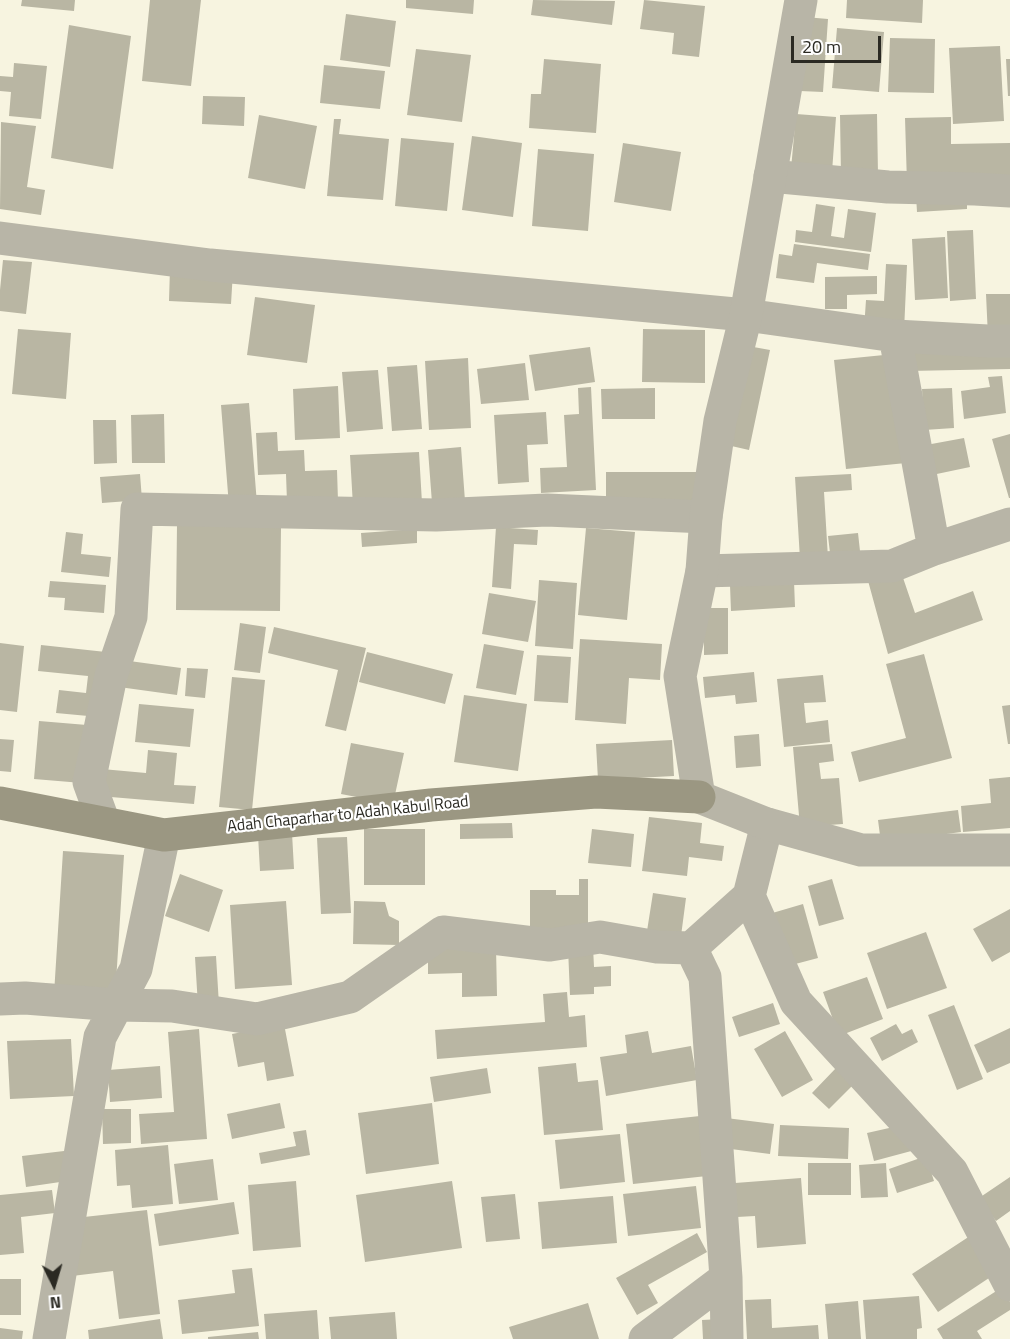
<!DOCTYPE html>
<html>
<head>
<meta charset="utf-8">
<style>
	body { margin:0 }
	#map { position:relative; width:1010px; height:1339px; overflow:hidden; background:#f7f4e0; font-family:"Titillium Web",sans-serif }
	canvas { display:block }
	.north { position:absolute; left:24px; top:1255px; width:60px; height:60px; -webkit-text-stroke:4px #fff; paint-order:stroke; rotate:175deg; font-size:16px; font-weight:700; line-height:24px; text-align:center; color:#2b2a23 }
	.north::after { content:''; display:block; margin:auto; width:21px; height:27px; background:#2b2a23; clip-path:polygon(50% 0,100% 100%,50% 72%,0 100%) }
	.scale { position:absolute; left:791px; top:36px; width:90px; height:27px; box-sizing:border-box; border:3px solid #2b2a23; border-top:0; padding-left:8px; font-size:18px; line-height:21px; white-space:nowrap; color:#2b2a23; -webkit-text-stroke:4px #fff; paint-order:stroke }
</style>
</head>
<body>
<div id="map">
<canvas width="1010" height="1339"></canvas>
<div class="north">N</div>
<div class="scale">20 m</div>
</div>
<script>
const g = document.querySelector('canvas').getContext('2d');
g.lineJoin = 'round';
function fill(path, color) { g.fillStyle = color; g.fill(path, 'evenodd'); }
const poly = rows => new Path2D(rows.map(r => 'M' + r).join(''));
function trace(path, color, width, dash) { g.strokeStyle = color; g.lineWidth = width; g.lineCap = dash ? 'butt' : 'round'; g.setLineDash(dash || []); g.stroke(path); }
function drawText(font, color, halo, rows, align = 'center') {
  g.font = font + ' "Titillium Web",sans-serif'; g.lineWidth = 4.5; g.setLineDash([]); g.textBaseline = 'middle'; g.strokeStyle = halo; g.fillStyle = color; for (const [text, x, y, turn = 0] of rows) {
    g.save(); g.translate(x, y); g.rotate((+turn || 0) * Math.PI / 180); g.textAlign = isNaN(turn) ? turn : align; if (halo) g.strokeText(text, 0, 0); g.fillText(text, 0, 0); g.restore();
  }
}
fill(poly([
	[22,0,75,0,74,11,21,6],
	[150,0,201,0,191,86,142,81],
	[406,0,474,0,473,14,406,8],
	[533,0,615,1,612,25,531,15],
	[644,0,705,6,699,57,672,54,674,33,640,29],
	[847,0,923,0,922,23,846,18],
	[346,14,396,21,390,67,340,60],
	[805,17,828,19,823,92,800,91],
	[69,25,131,36,113,169,51,158],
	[837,28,884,32,879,92,832,88],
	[890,38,935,39,934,93,888,92],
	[1000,46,1004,121,953,124,949,48],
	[416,49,471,55,462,122,407,115],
	[544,59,601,64,596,133,529,128,531,94,541,94],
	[1006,59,1010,59,1010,96,1008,96],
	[14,63,47,66,41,119,9,116,11,92,0,91,0,76,13,77],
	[324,65,385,71,380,109,320,103],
	[203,96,245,97,244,126,202,124],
	[796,114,836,117,832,172,791,169],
	[877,114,878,175,841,176,840,115],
	[259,115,317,126,305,189,248,178],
	[951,117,951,144,1010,143,1010,182,907,184,905,118],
	[334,119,341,119,339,134,389,139,383,200,327,196],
	[1,122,36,126,27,187,45,190,41,215,0,209],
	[472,136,522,143,513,217,462,210],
	[401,138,454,143,447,211,395,206],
	[623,143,681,152,671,211,614,202],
	[538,149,594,154,588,231,532,226],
	[967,192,967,209,917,212,916,195],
	[816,204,835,207,831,236,844,238,848,209,876,213,871,252,795,242,796,230,812,232],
	[973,230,976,299,950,301,947,231],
	[945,237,948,298,915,300,912,239],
	[794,244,870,254,868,270,817,263,814,283,776,278,779,254,792,256],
	[3,260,32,262,26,314,0,311,0,290],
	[886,264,907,265,904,331,864,329,866,300,884,301],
	[170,268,233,271,231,304,169,301],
	[877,276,877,294,847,295,847,309,825,309,825,277],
	[986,294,1010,294,1010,336,988,337],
	[255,297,315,305,307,363,247,355],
	[18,329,71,333,66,399,12,394],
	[643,329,705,330,705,383,642,382],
	[1010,342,1010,369,908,371,908,344],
	[748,346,770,350,749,450,727,445],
	[590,347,595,382,535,391,529,355],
	[894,354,906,463,846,469,834,360],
	[468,358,471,428,429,430,425,361],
	[525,363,529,400,481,404,477,369],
	[417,365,422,429,392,431,387,367],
	[378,370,383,429,347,432,342,372],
	[1002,376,1006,413,964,419,961,391,990,387,988,377],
	[338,386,340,438,295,440,293,389],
	[591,387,596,490,541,493,540,468,567,467,564,415,579,414,578,388],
	[655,388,655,419,602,419,601,389],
	[952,388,954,428,924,430,922,389],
	[249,403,257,504,229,506,221,405],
	[546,412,548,444,527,445,529,482,498,484,494,415],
	[164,414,165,463,132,463,131,415],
	[93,420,116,420,117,463,94,464],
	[277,432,278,451,304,450,305,471,337,470,338,501,287,502,286,474,258,475,256,433],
	[1010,434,1010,498,1009,498,992,439],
	[964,438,970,467,932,475,926,445],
	[461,447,465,501,432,503,428,450],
	[419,452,422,503,353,506,350,455],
	[606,472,701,472,701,505,606,505],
	[140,474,142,500,102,503,100,477],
	[851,474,852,490,824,492,828,558,800,559,795,477],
	[177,525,281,527,280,611,176,610],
	[496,527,538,530,537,545,514,544,511,589,492,587],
	[586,528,635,532,627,620,578,615],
	[417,529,417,543,362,547,361,533],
	[66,532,83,534,81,554,111,557,109,577,61,572],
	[858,533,860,551,830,553,828,536],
	[900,569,915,613,973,591,983,620,888,654,867,577],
	[539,580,577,583,573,649,535,646],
	[50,581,106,585,104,613,64,610,65,598,48,597],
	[794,581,795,607,731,611,730,585],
	[489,593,536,601,528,642,482,634],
	[704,608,728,608,728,654,704,655],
	[240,623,266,627,260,673,234,670],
	[274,627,366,648,346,731,325,726,338,670,268,653],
	[580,639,662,644,660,680,629,678,626,724,575,720],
	[0,643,24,646,17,712,0,710],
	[484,644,524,651,516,695,476,688],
	[41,645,106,652,99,717,56,713,59,690,86,693,88,676,38,671],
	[367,652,453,674,445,704,359,682],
	[924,654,952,758,859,782,851,752,906,738,886,664],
	[537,655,571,657,568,703,534,701],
	[122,660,181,668,177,695,119,687],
	[187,668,208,669,205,698,185,696],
	[754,672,757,702,736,704,735,695,705,698,703,677],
	[823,675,826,702,804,703,806,723,828,720,830,742,784,747,777,679],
	[232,677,265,680,252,810,219,807],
	[464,695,527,704,518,771,454,762],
	[139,704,194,709,190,747,135,742],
	[1010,705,1010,744,1008,744,1002,706],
	[39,721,87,725,82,783,34,779],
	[759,734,761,766,736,768,734,736],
	[0,739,14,740,11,772,0,771],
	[672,740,674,776,598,780,596,744],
	[351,743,404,753,393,804,341,794],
	[832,744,834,761,819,763,821,779,839,778,843,824,800,827,793,747],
	[148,750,177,753,174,785,196,786,194,804,99,796,102,769,146,773],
	[1010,777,1010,828,963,832,961,806,991,803,989,779],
	[958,810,961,832,881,843,878,820],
	[649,817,702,823,700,843,724,846,722,861,689,857,687,876,642,871],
	[512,823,513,838,460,839,460,824],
	[364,829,425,829,425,885,364,885],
	[592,829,634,834,631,867,588,863],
	[292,833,294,869,260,871,258,835],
	[347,837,351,913,321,914,317,838],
	[63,851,124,855,115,998,54,994],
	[180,874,223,890,209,932,165,916],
	[579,879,588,879,588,931,530,931,530,890,556,890,556,895,579,895],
	[832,879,844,919,819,926,808,886],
	[653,893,686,898,681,936,647,931],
	[286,901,292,985,235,989,230,905],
	[354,901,385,902,389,916,399,921,399,945,353,944],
	[803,904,818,958,784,967,769,914],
	[1010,909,1010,952,992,962,973,929],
	[926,932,947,988,887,1009,867,953],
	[496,947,497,996,462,997,462,973,428,974,428,948],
	[593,947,594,967,611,966,611,986,594,987,594,994,570,995,568,948],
	[216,956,219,1005,198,1006,195,957],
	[867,977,883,1019,839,1036,823,992],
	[567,992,569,1017,585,1015,587,1047,437,1059,435,1030,545,1022,543,994],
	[773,1003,780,1024,739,1037,732,1017],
	[954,1005,983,1079,957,1090,928,1015],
	[284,1024,294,1076,267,1081,264,1062,238,1067,232,1034],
	[896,1024,902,1034,912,1029,918,1042,882,1061,870,1038],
	[1010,1028,1010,1063,987,1073,974,1045],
	[199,1029,207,1139,141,1144,139,1114,174,1112,168,1032],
	[648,1031,652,1053,691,1046,697,1080,606,1096,600,1057,627,1053,625,1035],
	[785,1031,813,1080,782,1097,754,1049],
	[71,1039,74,1096,10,1099,7,1041],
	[576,1063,578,1082,598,1080,603,1130,544,1135,538,1067],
	[160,1066,162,1098,110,1102,108,1070],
	[487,1068,491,1093,434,1102,430,1077],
	[836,1068,854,1084,829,1109,812,1093],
	[280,1103,285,1128,232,1139,227,1114],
	[432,1103,439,1164,366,1174,358,1113],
	[102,1109,131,1109,131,1143,103,1144],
	[700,1116,707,1176,633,1184,626,1124],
	[726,1118,774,1124,770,1154,723,1148],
	[780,1125,849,1128,848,1159,778,1156],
	[898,1126,915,1150,874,1161,867,1133],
	[306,1130,310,1155,261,1164,259,1153,296,1146,293,1132],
	[620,1134,625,1182,560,1189,555,1140],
	[168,1145,173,1204,132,1208,130,1185,117,1186,115,1150],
	[64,1151,67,1181,26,1187,22,1156],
	[926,1156,934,1181,897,1193,889,1169],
	[213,1159,218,1200,179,1204,174,1164],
	[808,1163,851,1163,851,1195,808,1195],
	[886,1163,888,1197,861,1198,859,1165],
	[1010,1177,1010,1211,996,1221,979,1198],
	[801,1178,806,1244,757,1248,755,1216,737,1217,735,1183],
	[296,1181,301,1247,253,1251,248,1185],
	[452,1181,462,1248,365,1262,356,1195],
	[696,1186,701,1228,628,1236,623,1194],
	[52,1190,55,1213,21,1217,24,1253,0,1255,0,1195],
	[515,1194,520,1239,486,1242,481,1197],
	[613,1196,617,1243,542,1249,538,1202],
	[234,1202,239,1234,159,1246,154,1214],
	[147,1210,160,1314,119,1319,113,1271,72,1276,75,1218],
	[697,1233,707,1252,648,1285,658,1303,637,1315,616,1278],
	[973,1234,998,1272,938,1312,912,1274],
	[252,1268,259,1326,182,1334,178,1300,235,1293,232,1270],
	[0,1279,21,1279,21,1315,0,1315],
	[1001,1288,1010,1302,1010,1310,977,1331,982,1339,943,1339,937,1329],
	[919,1296,922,1328,917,1329,917,1339,866,1339,863,1300],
	[771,1299,772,1328,818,1325,819,1339,747,1339,745,1300],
	[858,1301,861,1339,828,1339,825,1304],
	[588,1303,599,1339,513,1339,509,1327],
	[317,1310,319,1339,266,1339,264,1314],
	[395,1312,397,1339,331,1339,329,1317],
	[160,1319,163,1339,89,1339,88,1330],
	[721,1319,722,1339,703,1339,702,1320],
	[0,1328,23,1331,22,1339,0,1339],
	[258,1332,259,1339,208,1339,208,1337]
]), '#b9b6a3');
trace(poly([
	[770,176,888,187,975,189,1010,191],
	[0,238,210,265,746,315,895,336,988,341,1010,341],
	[895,336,934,549],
	[702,571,892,566,934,549,1010,524],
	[104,823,89,782,111,676,131,617,137,509,436,515,547,510,706,517],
	[767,824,749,896,796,1002,952,1172,1010,1285],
	[0,999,25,998,117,1005,172,1006,257,1019,350,997,443,932,550,945,600,937,657,947,691,948],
	[49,1339,100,1037,136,969,164,835],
	[645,1339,726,1278],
	[727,1339,726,1278,705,977,691,948,749,896]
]), '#b8b5a7', 33);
trace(poly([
	[801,0,746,315,720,421,706,517,702,571,680,676,699,797,767,824,861,850,1010,850]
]), '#b8b5a7', 33);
trace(poly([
	[0,803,164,835,431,805,596,792,699,797]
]), '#9b9782', 33);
drawText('16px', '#2b2a23', '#fff', [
	["Adah Chaparhar to Adah Kabul Road",348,815,-6]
]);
</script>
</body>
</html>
